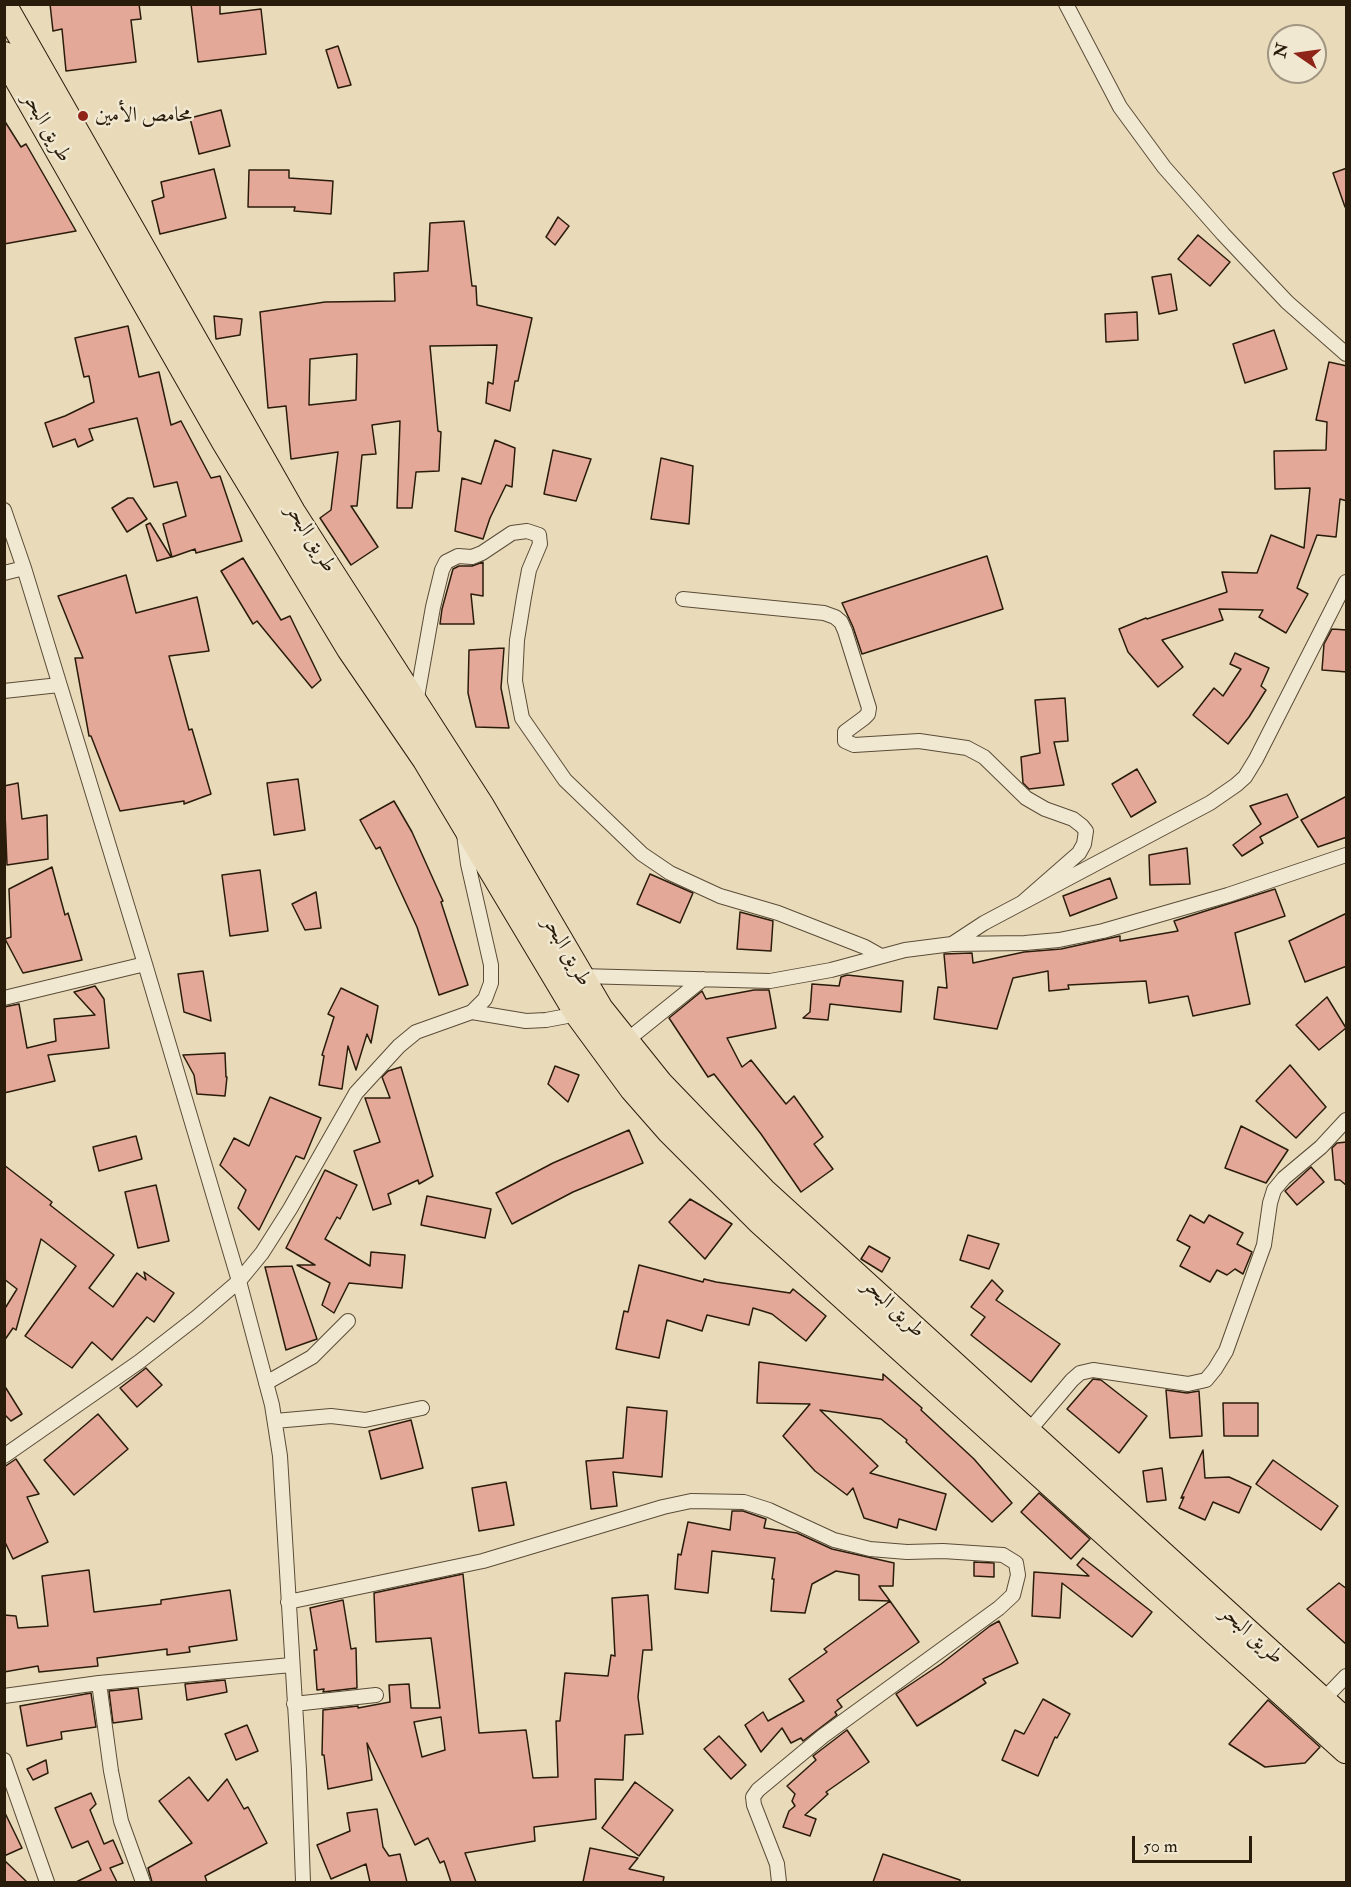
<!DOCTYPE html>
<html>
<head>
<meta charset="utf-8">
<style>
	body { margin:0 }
	#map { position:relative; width:1351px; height:1887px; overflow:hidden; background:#e9dbba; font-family:"IM FELL Double Pica",serif }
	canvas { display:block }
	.frame { position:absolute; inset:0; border:6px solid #2a1c0b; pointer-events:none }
	.north { position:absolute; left:1267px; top:24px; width:60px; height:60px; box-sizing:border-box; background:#f1e8d2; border:2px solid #a19682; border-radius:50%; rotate:283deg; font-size:16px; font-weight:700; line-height:24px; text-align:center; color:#2a1c0b }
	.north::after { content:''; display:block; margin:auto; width:21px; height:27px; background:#8f2418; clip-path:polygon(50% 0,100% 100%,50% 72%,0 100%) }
	.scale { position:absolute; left:1132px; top:1836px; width:120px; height:27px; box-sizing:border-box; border:3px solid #2a1c0b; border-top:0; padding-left:8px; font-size:18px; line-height:21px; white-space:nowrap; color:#2a1c0b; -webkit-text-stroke:4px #f1e8d2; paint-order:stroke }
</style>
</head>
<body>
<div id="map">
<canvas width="1351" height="1887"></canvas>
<div class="frame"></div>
<div class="north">N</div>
<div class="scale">50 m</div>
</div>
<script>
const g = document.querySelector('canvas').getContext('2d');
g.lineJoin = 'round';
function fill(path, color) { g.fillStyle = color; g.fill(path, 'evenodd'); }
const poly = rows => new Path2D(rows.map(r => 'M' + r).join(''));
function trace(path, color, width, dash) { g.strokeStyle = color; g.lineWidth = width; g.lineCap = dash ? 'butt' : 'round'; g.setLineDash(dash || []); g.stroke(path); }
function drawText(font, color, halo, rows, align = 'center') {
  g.font = font + ' "IM FELL Double Pica",Amiri,serif'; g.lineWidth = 5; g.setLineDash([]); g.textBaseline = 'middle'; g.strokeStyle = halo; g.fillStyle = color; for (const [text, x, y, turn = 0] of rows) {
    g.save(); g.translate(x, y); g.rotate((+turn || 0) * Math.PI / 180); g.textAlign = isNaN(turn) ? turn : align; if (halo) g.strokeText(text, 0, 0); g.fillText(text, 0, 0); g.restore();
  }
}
const building = poly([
	[50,4,139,4,141,19,131,20,136,62,66,71,62,29,53,31,50,4],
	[191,4,220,4,220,14,261,9,266,54,198,62,191,4],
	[338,46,351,85,338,88,326,50,338,46],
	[221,110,230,146,199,154,190,118,221,110],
	[4,120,21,147,26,144,76,231,4,244,4,120],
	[1347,168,1347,206,1345,207,1333,173,1347,168],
	[214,169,226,218,160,234,152,201,164,197,161,182,214,169],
	[249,170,289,170,289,178,333,181,331,214,294,211,295,207,248,207,249,170],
	[558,217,569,226,555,245,546,237,558,217],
	[464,221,472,286,476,286,477,305,532,318,518,381,515,381,510,411,486,403,488,382,493,384,497,345,430,346,438,431,441,432,439,471,416,472,412,508,397,508,400,421,372,425,376,454,362,455,357,506,351,506,378,547,351,565,320,518,331,510,338,452,291,459,286,406,268,408,260,312,325,302,395,301,394,273,428,271,430,223,464,221],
	[357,354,356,400,309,405,310,359,357,354],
	[1198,235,1230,262,1210,286,1178,259,1198,235],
	[1171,274,1177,310,1159,314,1152,277,1171,274],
	[1137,312,1138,340,1106,342,1105,314,1137,312],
	[214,316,242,319,240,335,216,339,214,316],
	[128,326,139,377,159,372,171,425,181,421,211,478,220,476,242,541,196,553,195,549,172,557,163,524,186,516,177,482,154,487,137,418,89,429,93,440,78,447,75,439,53,447,45,423,65,416,94,402,89,376,84,377,75,338,128,326],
	[1274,330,1287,369,1245,383,1233,344,1274,330],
	[1329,362,1347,366,1347,501,1340,499,1336,537,1317,535,1297,588,1308,594,1286,633,1259,617,1263,610,1219,609,1223,620,1162,640,1183,667,1158,687,1128,652,1119,629,1146,618,1147,619,1227,592,1222,572,1257,573,1271,535,1304,548,1310,488,1275,489,1274,451,1326,450,1327,422,1316,420,1329,362],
	[495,440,515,448,512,487,506,485,490,518,483,539,455,531,462,478,481,484,495,440],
	[553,450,591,459,576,501,544,494,553,450],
	[661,458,693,466,689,524,651,519,661,458],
	[128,498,133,498,147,519,127,532,112,508,128,498],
	[150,523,171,557,157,561,146,525,150,523],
	[987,556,1003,609,862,654,853,627,842,603,987,556],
	[243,558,281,620,290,616,321,680,312,688,257,621,253,624,221,571,243,558],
	[483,562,483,596,471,594,474,624,440,624,442,609,453,569,459,566,472,566,483,562],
	[126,575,136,613,197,597,209,651,169,656,189,730,192,729,211,794,184,804,184,801,120,811,91,736,89,736,75,658,83,658,58,596,126,575],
	[1332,629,1347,630,1347,672,1322,670,1324,644,1332,629],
	[504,648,501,688,509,728,476,727,468,693,469,650,504,648],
	[1235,653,1269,668,1261,686,1266,690,1249,717,1228,744,1193,715,1214,688,1223,696,1241,669,1230,664,1235,653],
	[1065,698,1068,741,1054,742,1064,785,1029,789,1023,783,1021,757,1040,753,1035,700,1065,698],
	[1137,769,1156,802,1131,817,1112,784,1137,769],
	[298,779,305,830,274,835,267,783,298,779],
	[18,783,22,819,47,815,48,859,7,865,4,786,18,783],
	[1287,794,1298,817,1260,837,1263,843,1242,856,1233,845,1261,824,1250,806,1287,794],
	[1347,796,1347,837,1318,847,1301,820,1347,796],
	[394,801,412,832,443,901,441,902,468,985,439,995,417,927,380,847,376,849,360,820,394,801],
	[1187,848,1190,884,1150,885,1149,855,1187,848],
	[52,867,65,915,68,913,82,960,23,973,5,939,11,937,9,889,52,867],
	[260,870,268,931,230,936,222,875,260,870],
	[650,874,693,893,680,923,637,904,650,874],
	[1110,878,1117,898,1070,916,1063,896,1110,878],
	[1275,889,1285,916,1235,933,1250,1004,1193,1016,1188,996,1149,1003,1146,981,1068,985,1069,989,1049,991,1048,971,1013,978,997,1029,934,1019,938,987,947,988,944,954,972,953,973,963,1024,952,1061,949,1120,936,1120,941,1178,931,1174,921,1275,889],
	[316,892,321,928,305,930,292,904,316,892],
	[740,912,773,921,771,951,737,949,740,912],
	[1347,913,1347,966,1305,982,1289,941,1347,913],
	[203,971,211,1021,184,1012,178,974,203,971],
	[847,975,903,981,901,1012,830,1004,828,1020,803,1018,810,1012,812,984,839,986,841,977,847,975],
	[95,986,104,999,109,1048,48,1055,55,1081,4,1093,4,1007,19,1004,27,1048,56,1041,54,1019,95,1015,74,992,95,986],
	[341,988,378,1006,371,1043,367,1034,356,1070,348,1046,342,1089,319,1085,324,1056,322,1055,334,1017,328,1014,341,988],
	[754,990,769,990,776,1028,727,1038,742,1067,751,1060,786,1104,794,1096,823,1137,814,1144,833,1169,801,1192,761,1134,714,1074,708,1077,669,1018,702,991,706,999,754,990],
	[1327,997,1346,1028,1319,1050,1296,1025,1327,997],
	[225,1053,226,1077,227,1077,225,1096,197,1094,194,1075,183,1055,225,1053],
	[1290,1065,1326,1107,1296,1138,1256,1101,1290,1065],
	[555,1066,579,1075,568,1102,548,1084,555,1066],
	[401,1067,433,1176,419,1184,418,1180,388,1194,391,1204,373,1210,354,1151,380,1142,365,1098,390,1098,382,1077,388,1071,401,1067],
	[270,1097,321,1118,304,1159,296,1156,259,1230,238,1208,246,1190,220,1165,234,1138,249,1146,270,1097],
	[1241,1126,1288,1150,1266,1183,1225,1168,1241,1126],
	[629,1130,643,1163,573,1192,512,1224,496,1193,553,1163,629,1130],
	[136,1136,142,1159,99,1171,93,1147,136,1136],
	[1347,1142,1347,1186,1340,1180,1335,1180,1332,1148,1337,1143,1347,1142],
	[4,1165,52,1202,50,1205,114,1255,89,1288,113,1307,137,1273,146,1280,144,1272,174,1293,154,1322,147,1317,112,1360,92,1342,72,1368,25,1336,76,1266,41,1239,16,1330,13,1328,4,1341,4,1310,17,1289,4,1279,4,1165],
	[1311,1167,1324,1182,1297,1205,1285,1191,1311,1167],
	[325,1170,357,1185,340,1219,337,1217,325,1239,370,1266,371,1252,405,1255,402,1288,349,1283,334,1313,322,1305,330,1283,297,1265,315,1265,286,1248,325,1170],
	[156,1185,169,1241,138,1248,125,1192,156,1185],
	[427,1196,491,1209,485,1238,421,1225,427,1196],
	[690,1199,732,1224,705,1259,669,1222,690,1199],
	[1190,1215,1204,1223,1209,1215,1243,1233,1237,1244,1252,1252,1243,1274,1235,1269,1227,1275,1217,1270,1210,1282,1180,1266,1190,1247,1177,1240,1190,1215],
	[968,1235,999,1244,989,1269,960,1260,968,1235],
	[869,1246,890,1258,882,1272,861,1259,869,1246],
	[639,1265,703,1282,704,1279,716,1282,790,1293,793,1289,826,1316,806,1341,772,1314,753,1308,749,1325,707,1315,702,1331,667,1320,659,1358,616,1349,624,1311,628,1312,639,1265],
	[292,1266,317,1339,286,1350,265,1267,292,1266],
	[992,1280,1003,1291,996,1300,1060,1344,1031,1382,971,1335,985,1317,971,1307,992,1280],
	[759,1362,883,1380,883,1374,922,1408,921,1410,974,1459,1012,1503,992,1522,906,1442,907,1440,881,1419,820,1410,878,1466,870,1473,946,1494,936,1530,899,1519,897,1528,864,1518,853,1488,847,1495,815,1471,783,1436,810,1404,757,1403,759,1362],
	[146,1368,162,1385,137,1407,120,1388,146,1368],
	[1093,1379,1101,1380,1147,1416,1119,1453,1067,1409,1093,1379],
	[4,1385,22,1414,11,1421,4,1414,4,1385],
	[1166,1390,1187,1393,1199,1391,1202,1436,1170,1438,1166,1390],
	[1223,1403,1258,1403,1258,1436,1224,1436,1223,1403],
	[627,1407,667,1411,662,1477,613,1472,617,1506,591,1509,586,1461,623,1458,627,1407],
	[98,1414,128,1449,74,1495,44,1460,98,1414],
	[411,1420,423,1468,381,1479,369,1431,411,1420],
	[1203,1450,1205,1478,1229,1477,1251,1487,1239,1513,1213,1502,1205,1520,1179,1508,1184,1497,1181,1498,1203,1450],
	[16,1459,39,1494,27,1497,48,1542,13,1559,4,1540,4,1467,16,1459],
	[1273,1460,1338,1506,1321,1530,1256,1484,1273,1460],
	[1162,1468,1166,1500,1147,1502,1143,1471,1162,1468],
	[506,1482,514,1525,479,1531,472,1488,506,1482],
	[1039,1493,1090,1539,1071,1559,1021,1512,1039,1493],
	[732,1511,743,1511,766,1519,764,1528,797,1533,832,1549,894,1563,893,1586,879,1586,890,1601,859,1600,859,1575,836,1571,812,1584,805,1613,771,1611,774,1579,772,1579,775,1558,712,1551,708,1593,675,1589,678,1554,681,1555,688,1522,730,1530,732,1511],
	[1083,1558,1152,1612,1132,1637,1062,1583,1060,1618,1032,1616,1034,1572,1089,1576,1077,1565,1083,1558],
	[974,1562,994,1563,994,1577,974,1576,974,1562],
	[89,1570,94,1612,161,1604,161,1600,230,1590,237,1640,189,1647,190,1652,167,1655,167,1649,97,1658,98,1666,39,1672,38,1666,4,1672,4,1615,16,1616,18,1628,48,1626,42,1576,89,1570],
	[463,1574,479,1733,526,1730,533,1778,558,1777,556,1721,560,1721,565,1673,608,1676,611,1655,615,1656,612,1598,648,1595,652,1650,643,1650,638,1697,643,1734,625,1735,623,1780,595,1779,596,1819,534,1827,535,1841,465,1853,476,1882,451,1882,444,1861,440,1863,428,1838,415,1845,367,1743,372,1780,328,1789,324,1755,322,1755,323,1710,358,1706,358,1708,390,1702,389,1685,409,1684,411,1708,440,1708,431,1638,376,1642,374,1593,463,1574],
	[441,1717,445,1750,422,1757,414,1722,441,1717],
	[1339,1583,1347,1589,1347,1645,1307,1609,1339,1583],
	[343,1600,351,1649,356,1648,357,1688,323,1692,324,1689,317,1690,314,1650,317,1650,310,1608,343,1600],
	[890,1601,919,1642,837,1700,842,1707,835,1712,837,1715,803,1741,801,1738,791,1743,782,1728,761,1752,745,1725,763,1712,768,1721,804,1701,789,1679,827,1652,824,1649,890,1601],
	[999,1621,1018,1663,983,1679,986,1683,917,1726,896,1694,941,1664,990,1626,999,1621],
	[225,1680,227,1692,187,1700,185,1684,225,1680],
	[138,1688,142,1719,113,1723,109,1691,138,1688],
	[91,1693,96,1727,61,1732,62,1739,27,1746,20,1706,91,1693],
	[1043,1699,1070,1714,1057,1738,1055,1737,1038,1776,1002,1760,1015,1730,1024,1734,1043,1699],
	[1268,1700,1320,1747,1305,1763,1265,1767,1229,1744,1268,1700],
	[247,1725,258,1751,236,1760,225,1734,247,1725],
	[847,1730,869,1762,826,1792,828,1794,805,1815,816,1819,810,1836,783,1827,789,1811,795,1806,792,1801,795,1794,787,1786,816,1760,813,1756,847,1730],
	[719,1736,746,1765,731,1779,704,1749,719,1736],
	[46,1760,48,1773,33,1780,27,1769,46,1760],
	[189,1777,208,1801,227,1779,244,1809,248,1807,267,1843,205,1876,207,1882,152,1882,148,1868,192,1843,159,1801,189,1777],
	[635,1782,673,1810,639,1856,602,1828,635,1782],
	[91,1793,96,1804,90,1810,104,1844,113,1840,123,1863,110,1868,117,1882,76,1882,101,1870,88,1841,72,1848,55,1808,91,1793],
	[377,1809,383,1847,389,1856,400,1854,407,1882,370,1882,366,1864,331,1879,317,1845,350,1831,347,1813,377,1809],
	[4,1811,22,1848,4,1856,4,1811],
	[590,1848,638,1858,629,1869,664,1877,663,1882,583,1882,590,1848],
	[883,1854,960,1880,960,1882,873,1882,883,1854],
	[4,1860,27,1882,4,1882,4,1860]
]);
fill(building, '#e4a898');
trace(building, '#2a1c0b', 1.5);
const street = poly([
	[1066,4,1120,107,1164,167,1223,234,1287,302,1346,354],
	[4,510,24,568,145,964,239,1281,272,1405,280,1456,299,1770,303,1882],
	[4,573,24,568],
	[683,599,824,613,835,617,841,622,845,631,869,708,868,714,864,718,845,732,845,741,854,745,919,741,967,748,984,757,1026,798,1045,809,1073,819,1082,826,1086,831,1084,844,1079,853,1023,902],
	[4,691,59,685],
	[416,703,433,607,442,570,446,562,458,556,472,557,482,553,512,533,527,531,539,535,540,544,529,570,524,597,517,640,515,681,522,718,565,780,642,854,670,873,720,896,778,913,865,947,881,956],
	[464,834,468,864,491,965,491,983,485,999,472,1012],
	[952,944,984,923,1210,803,1236,785,1245,777,1256,759,1346,582],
	[580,976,770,981,831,970,905,950,952,944,1025,943,1059,940,1103,931,1228,895,1346,855],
	[4,998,145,964],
	[626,1041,703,979],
	[266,1383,312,1357,348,1321],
	[275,1421,331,1416,365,1420,422,1408],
	[1027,1433,1072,1380,1080,1373,1093,1370,1188,1384,1206,1380,1215,1369,1226,1351,1264,1245,1270,1203,1274,1190,1284,1178,1321,1147,1346,1120],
	[4,1456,139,1362,197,1317,239,1281,262,1253,290,1209,356,1093,399,1046,416,1032,472,1012,526,1021,546,1020,578,1014],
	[288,1602,483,1561,663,1507,691,1501,744,1502,769,1510,834,1540,870,1549,907,1552,943,1551,1003,1555,1016,1563,1018,1575,1013,1595,999,1608,823,1736,758,1790,753,1797,754,1805,777,1864,779,1882],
	[99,1683,111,1771,121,1821,143,1882],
	[4,1696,99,1683,291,1665],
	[1322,1701,1346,1676],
	[294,1704,376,1695],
	[4,1760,47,1882]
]);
const highway = poly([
	[4,6,292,512,481,806,600,1009,660,1084,763,1191,1346,1722],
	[4,55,225,442,350,649,426,760,578,1014,633,1089,669,1130,760,1221,1346,1750]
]);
trace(street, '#5a4c37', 16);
trace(highway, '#2a1c0b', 28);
trace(street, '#f1e8d2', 14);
trace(highway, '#e9dbba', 26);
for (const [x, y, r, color] of [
	[83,116,6,"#8f2418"]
]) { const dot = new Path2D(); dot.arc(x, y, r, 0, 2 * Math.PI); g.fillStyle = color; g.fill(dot); trace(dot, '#f1e8d2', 2); }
drawText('21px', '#2a1c0b', '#f1e8d2', [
	["محامص الأمين",95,116]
], 'left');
drawText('21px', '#2a1c0b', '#f1e8d2', [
	["طريق البحر",46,128,60],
	["طريق البحر",310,539,58],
	["طريق البحر",566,952,60],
	["طريق البحر",893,1309,43],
	["طريق البحر",1251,1636,42]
]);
</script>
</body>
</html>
